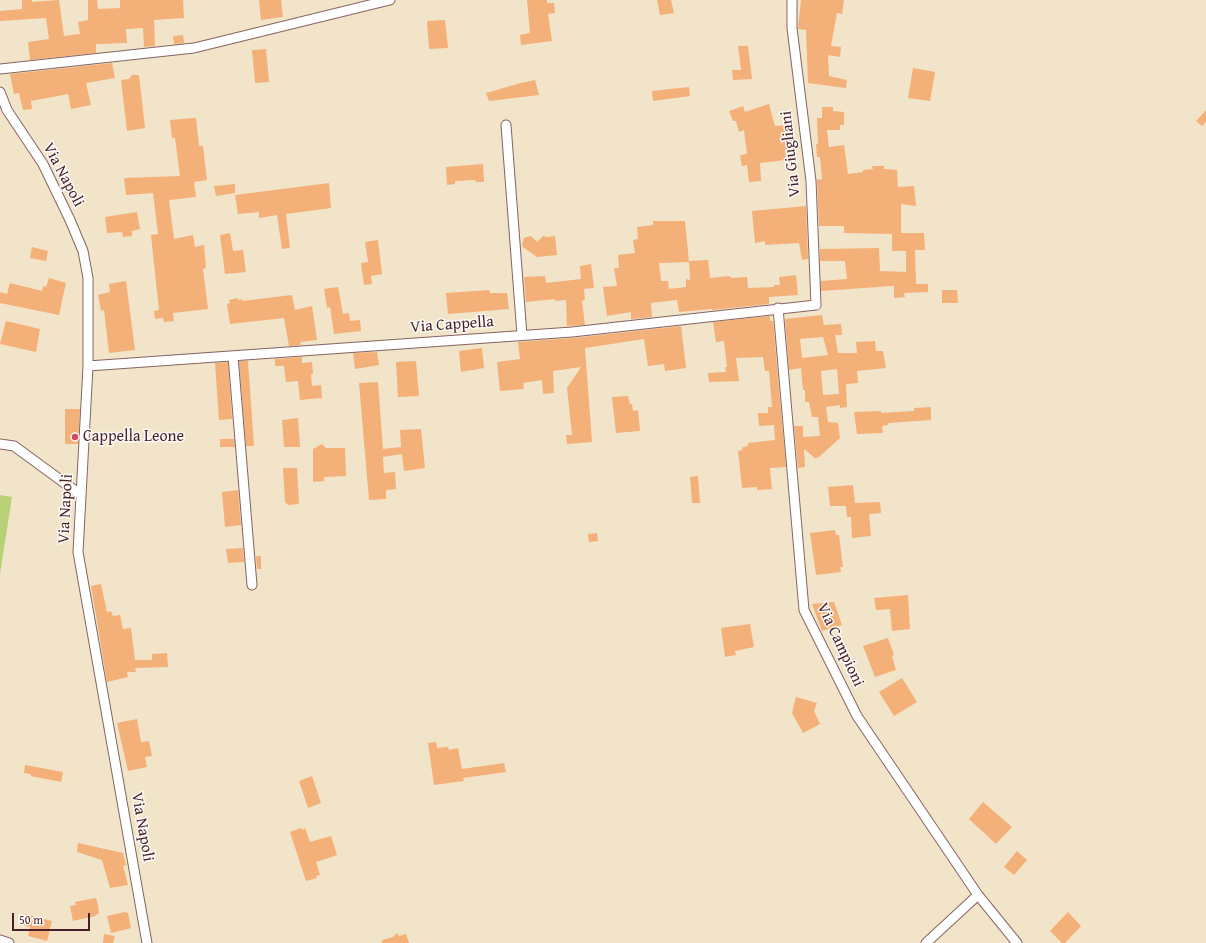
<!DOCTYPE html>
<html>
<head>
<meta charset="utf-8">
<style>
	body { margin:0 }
	#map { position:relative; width:1206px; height:943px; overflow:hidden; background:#f2e4c8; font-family:"Gentium Book Plus",serif }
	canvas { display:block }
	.scale { position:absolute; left:12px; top:913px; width:78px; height:18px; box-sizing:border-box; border:2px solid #4a1f2b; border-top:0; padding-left:5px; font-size:12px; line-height:14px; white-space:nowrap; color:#4a1f2b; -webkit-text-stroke:3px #fdfcf7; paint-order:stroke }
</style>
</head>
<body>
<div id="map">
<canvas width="1206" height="943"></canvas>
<div class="scale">50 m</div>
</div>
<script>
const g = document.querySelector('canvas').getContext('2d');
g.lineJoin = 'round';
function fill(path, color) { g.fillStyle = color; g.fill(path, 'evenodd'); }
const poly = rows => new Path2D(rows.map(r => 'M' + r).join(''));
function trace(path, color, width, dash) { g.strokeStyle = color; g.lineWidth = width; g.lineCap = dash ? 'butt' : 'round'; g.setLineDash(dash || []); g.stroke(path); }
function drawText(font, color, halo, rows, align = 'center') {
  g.font = font + ' "Gentium Book Plus",serif'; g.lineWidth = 3; g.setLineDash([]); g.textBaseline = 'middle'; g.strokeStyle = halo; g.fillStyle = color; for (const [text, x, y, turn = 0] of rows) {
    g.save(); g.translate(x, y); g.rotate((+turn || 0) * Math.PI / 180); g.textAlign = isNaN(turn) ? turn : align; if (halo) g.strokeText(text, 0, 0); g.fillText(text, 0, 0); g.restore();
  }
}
fill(poly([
	[0,495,12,497,0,574]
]), '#b8d176');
fill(poly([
	[22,0,32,0,32,2,59,0,64,36,80,34,78,22,88,20,88,0,97,0,98,9,120,8,120,0,183,0,184,18,154,20,155,46,144,47,143,28,126,29,127,43,96,44,96,53,30,60,28,42,49,39,46,18,0,21,0,11,22,9],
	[259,0,281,0,283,17,261,20],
	[527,0,547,0,547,3,554,3,555,13,548,14,552,41,521,45,520,35,530,33],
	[657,0,671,0,674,13,660,15],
	[801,0,844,0,842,14,837,13,831,46,841,47,840,57,828,55,829,76,847,80,846,88,808,83,806,30,798,29,798,28],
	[445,20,448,48,429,49,427,21],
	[183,35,184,43,174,44,173,36],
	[738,46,748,46,752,79,733,80,732,70,741,70],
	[266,49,269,82,255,83,252,50],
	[112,63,115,78,86,83,91,105,71,109,68,94,31,101,32,109,23,110,19,93,14,94,10,74],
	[913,68,935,72,930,101,908,98],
	[132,75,139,75,145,128,127,131,121,80,129,79],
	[535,80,539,95,489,101,486,93,521,83],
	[689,87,690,96,653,101,652,91],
	[769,104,775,126,791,125,792,143,787,144,787,149,785,149,786,160,760,163,761,181,749,182,747,165,742,166,740,155,747,154,744,130,739,132,736,121,733,121,729,111,743,106,745,112],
	[822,107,833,107,833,111,844,112,844,125,840,125,840,130,827,130,829,147,844,145,848,174,863,172,863,170,873,169,872,166,884,166,884,169,897,170,898,187,914,186,916,206,901,204,901,233,924,233,925,250,915,250,916,284,928,284,928,292,904,293,905,297,894,298,894,286,892,286,821,291,821,281,847,279,845,261,820,261,820,249,879,248,880,271,906,272,906,251,892,251,892,234,844,233,844,226,819,226,817,180,822,179,820,157,817,157,816,144,818,144,817,118,822,118],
	[1206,110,1206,122,1202,126,1196,121],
	[196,118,199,146,203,146,207,180,194,182,196,197,169,200,174,239,193,235,195,247,204,245,206,268,203,269,208,309,173,313,174,321,164,322,163,318,155,319,154,311,159,310,151,235,158,234,153,193,126,195,124,178,180,176,175,138,172,138,170,120],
	[483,164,484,182,476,182,475,180,455,181,455,184,447,185,446,167],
	[329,183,331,208,286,214,290,248,282,249,277,215,259,218,259,212,238,214,235,195],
	[235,184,235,193,216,196,214,186],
	[806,206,808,259,802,260,799,243,765,245,765,241,755,243,752,211],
	[137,212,140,229,132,231,132,236,123,237,122,232,107,233,105,217],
	[653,221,685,221,689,262,659,263,661,281,668,281,669,289,686,287,686,279,690,280,689,261,708,260,710,278,729,276,732,278,747,277,748,288,774,287,774,285,780,285,779,277,796,275,798,295,769,297,769,304,712,310,712,309,679,312,677,300,651,303,652,317,631,319,631,312,607,316,603,287,617,286,614,268,619,268,618,255,635,253,633,240,638,239,637,227,653,225],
	[230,233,233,251,243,250,246,272,225,274,220,235],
	[530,236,532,237,537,242,543,236,548,237,555,236,557,255,537,257,523,247,522,244,524,238],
	[378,240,382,274,371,276,372,284,364,285,361,263,368,262,365,242],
	[32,247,48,251,46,261,30,258],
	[591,264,594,288,584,289,585,300,582,301,585,325,567,326,566,300,555,301,555,299,526,302,524,277,545,276,546,283,581,279,580,266],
	[49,278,66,283,59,315,0,303,0,292,7,294,10,283,42,291,43,286,46,287],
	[126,281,135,350,109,353,104,310,101,311,98,295,110,292,109,284],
	[338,287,343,314,349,313,350,321,360,320,361,331,334,334,330,307,327,308,324,289],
	[489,290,490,293,507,293,509,309,448,314,446,293],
	[942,290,957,290,958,303,942,303],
	[292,295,295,310,312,306,317,340,300,342,301,345,289,346,284,318,230,324,227,304,230,303,229,300,238,298,238,300,242,299,242,301],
	[822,315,824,325,841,324,842,335,835,335,838,353,857,353,856,342,875,341,876,351,883,351,886,368,857,371,858,383,846,384,847,407,840,408,840,405,826,407,828,422,838,423,840,438,819,457,815,458,804,449,805,467,798,468,794,426,803,426,803,437,820,436,818,417,812,417,809,402,805,402,805,390,803,390,801,368,789,370,785,319],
	[823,337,828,355,802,358,800,339],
	[837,369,839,394,823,395,821,371],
	[770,316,770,321,773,321,786,467,770,468,772,489,757,490,757,487,742,488,738,451,742,450,743,447,748,446,748,443,775,440,774,425,759,426,758,413,768,413,768,407,772,407,769,371,765,371,763,357,736,358,739,381,709,382,708,373,726,372,725,367,727,367,724,341,716,342,713,322],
	[6,321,40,329,36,352,0,344],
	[681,326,686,368,665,371,664,364,648,366,644,339,585,348,592,442,567,444,566,435,572,435,567,388,581,367,553,371,554,393,543,394,542,380,523,383,524,389,500,391,497,362,520,359,518,342,573,338],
	[482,348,484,368,461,372,459,351],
	[377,352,379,365,355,369,353,353],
	[302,357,302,363,312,362,313,374,311,374,312,386,321,385,322,398,300,400,298,381,286,382,284,366,275,366,275,359],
	[239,361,248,361,254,446,246,446],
	[416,361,419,396,398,397,396,362],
	[228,362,232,419,219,420,215,363],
	[378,382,383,449,401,447,400,430,421,429,425,468,404,471,402,454,383,457,384,473,395,472,396,489,386,490,386,499,369,500,359,383],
	[628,396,630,404,632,404,633,411,638,410,640,431,616,433,612,397],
	[931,407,931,420,888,423,888,425,882,426,883,433,857,434,854,412,881,411,881,413,914,411,914,408],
	[65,409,80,409,78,444,65,444],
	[298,418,300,447,284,447,282,420],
	[220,439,234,439,235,447,220,447],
	[322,444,326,448,345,448,346,476,324,477,324,481,313,482,313,449],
	[283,468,297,468,299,504,288,505,285,502],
	[698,476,700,503,692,503,690,477],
	[853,485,855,503,880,502,881,513,869,514,871,536,852,538,851,517,847,517,846,506,830,506,828,487],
	[238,490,241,525,225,527,222,492],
	[835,530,836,535,839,535,843,567,840,567,841,572,816,575,810,533],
	[597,533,598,541,589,542,588,534],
	[243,548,244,562,228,563,226,549],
	[256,556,261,556,261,569,257,569],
	[101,584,107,612,111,611,113,616,120,615,123,629,131,628,135,660,152,660,152,654,167,653,168,667,135,668,136,672,127,672,128,677,107,682,91,586],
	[908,595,910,629,892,631,890,609,876,610,874,598],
	[834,602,842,625,822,631,812,604],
	[750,624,754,647,735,651,736,655,725,657,721,628],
	[888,638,894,655,892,656,896,670,875,677,863,646],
	[902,678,917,702,894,716,879,692],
	[796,697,817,703,814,711,820,724,803,733,792,713],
	[137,719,141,742,149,741,152,756,145,757,147,767,128,771,117,723],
	[436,742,437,748,448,747,449,750,458,748,462,769,504,763,506,772,463,778,464,781,434,785,428,743],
	[25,765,63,772,61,782,31,776,31,774,24,773],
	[312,776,321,803,308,808,299,781],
	[983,802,1012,827,996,844,969,819],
	[301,828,302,830,305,828,310,842,331,836,337,855,316,862,320,875,316,876,317,878,306,881,290,832],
	[78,843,123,853,126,865,123,866,128,885,110,888,102,860,77,852],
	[1017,851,1027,860,1014,875,1004,867],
	[96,898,98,905,99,913,95,916,73,921,70,906,76,905,75,902],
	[125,912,128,913,131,928,111,933,107,916],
	[1068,912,1081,926,1065,943,1062,943,1050,931],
	[25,914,52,921,47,941,28,936,30,927,22,925],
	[397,933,399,936,406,934,409,943,382,943,382,940,393,937],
	[104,934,115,936,113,943,103,943]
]), '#f3b078');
const street = poly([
	[0,69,194,48,390,0],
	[0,92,7,110,43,164,70,220,83,251,88,278,88,366,78,552,147,943],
	[506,125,522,335],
	[778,308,804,610,857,716,978,895,1017,943],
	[233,356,252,585],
	[88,366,572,332,816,305,811,181,792,28,792,0],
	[0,444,14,446,81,495],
	[0,940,9,943],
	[926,943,978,895]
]);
trace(street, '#856462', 11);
trace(street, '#fff', 9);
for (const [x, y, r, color] of [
	[75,437,4,"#d1495b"]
]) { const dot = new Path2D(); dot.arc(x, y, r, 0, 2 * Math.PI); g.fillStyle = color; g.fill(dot); trace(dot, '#fdfcf7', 1.5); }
drawText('16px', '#4a1f2b', '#fdfcf7', [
	["Via Giugliani",791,154,-96],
	["Via Napoli",63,175,62],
	["Via Cappella",452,325,-4],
	["Via Napoli",66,509,-87],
	["Via Campioni",840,645,65],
	["Via Napoli",142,827,80]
]);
drawText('16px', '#4a1f2b', '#fdfcf7', [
	["Cappella Leone",83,437]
], 'left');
</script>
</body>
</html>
